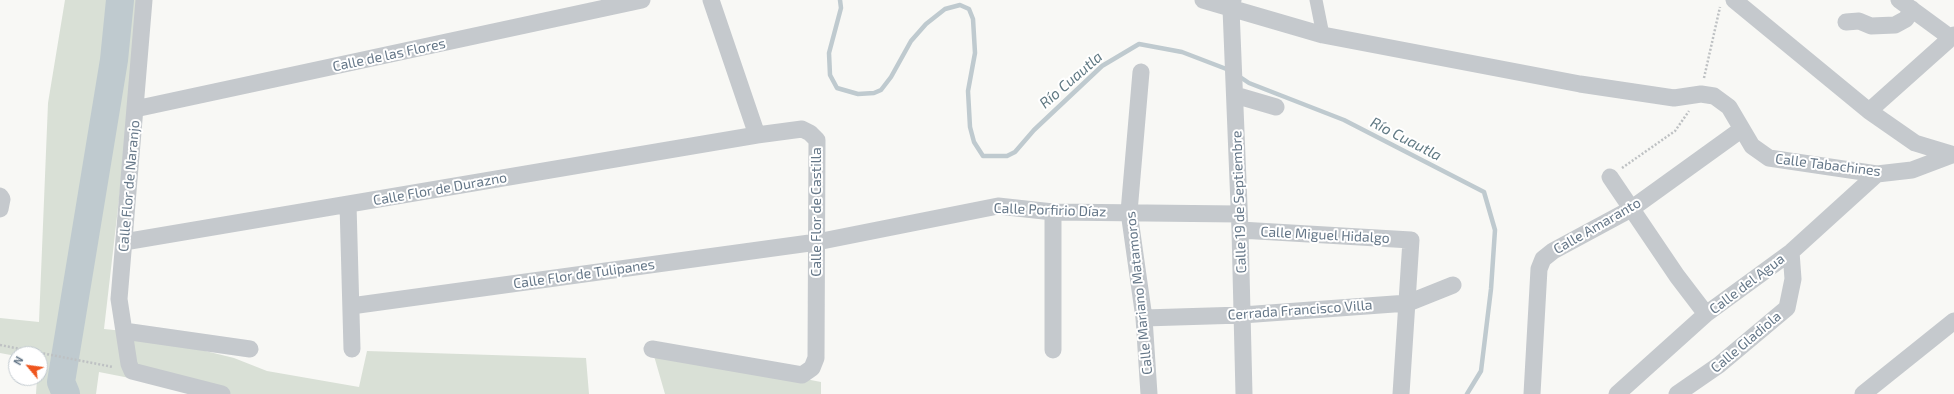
<!DOCTYPE html>
<html>
<head>
<meta charset="utf-8">
<style>
	body { margin:0 }
	#map { position:relative; width:1954px; height:394px; overflow:hidden; background:#f8f8f5; font-family:"Exo 2",sans-serif }
	canvas { display:block }
	.north { position:absolute; left:8px; top:346px; width:40px; height:40px; box-sizing:border-box; background:#fff; border:1px solid #c1c9cf; border-radius:50%; rotate:299deg; font-size:11px; font-weight:700; line-height:16px; text-align:center; color:#657788 }
	.north::after { content:''; display:block; margin:auto; width:14px; height:18px; background:#ef551d; clip-path:polygon(50% 0,100% 100%,50% 72%,0 100%) }
</style>
</head>
<body>
<div id="map">
<canvas width="1954" height="394"></canvas>
<div class="north">N</div>
</div>
<script>
const g = document.querySelector('canvas').getContext('2d');
g.lineJoin = 'round';
function fill(path, color) { g.fillStyle = color; g.fill(path, 'evenodd'); }
const poly = rows => new Path2D(rows.map(r => 'M' + r).join(''));
function trace(path, color, width, dash) { g.strokeStyle = color; g.lineWidth = width; g.lineCap = dash ? 'butt' : 'round'; g.setLineDash(dash || []); g.stroke(path); }
function drawText(font, color, halo, rows, align = 'center') {
  g.font = font + ' "Exo 2",sans-serif'; g.lineWidth = 4; g.setLineDash([]); g.textBaseline = 'middle'; g.strokeStyle = halo; g.fillStyle = color; for (const [text, x, y, turn = 0] of rows) {
    g.save(); g.translate(x, y); g.rotate((+turn || 0) * Math.PI / 180); g.textAlign = isNaN(turn) ? turn : align; if (halo) g.strokeText(text, 0, 0); g.fillText(text, 0, 0); g.restore();
  }
}
fill(poly([
	[65,0,142,0,104,329,124,331,234,358,267,371,359,387,367,351,586,358,589,394,211,394,99,372,96,394,36,394,37,378,40,378,40,354,16,354,16,356,0,353,0,318,39,322,48,103],
	[652,349,821,382,821,394,665,394]
]), '#d9e0d6');
trace(poly([
	[840,0,841,8,829,53,830,75,837,88,858,94,874,93,881,90,891,77,911,41,926,24,945,9,960,5,969,9,973,19,975,53,968,91,970,127,974,142,983,156,1007,156,1015,152,1034,130,1102,66,1139,44,1182,52,1229,70],
	[1237,75,1249,83,1344,120,1484,192,1495,230,1491,289,1481,371,1467,394]
]), '#bfcacf', 4.5);
trace(poly([
	[66,394,61,382,114,60,120,0]
]), '#bfcacf', 28);
trace(poly([
	[1704,78,1720,7],
	[1622,168,1675,131,1689,111],
	[0,345,113,367]
]), '#bec1c3', 2.5, [2, 2]);
trace(poly([
	[1316,0,1323,35]
]), '#c5c9cd', 13);
trace(poly([
	[144,0,119,299,129,364,132,371,222,394],
	[711,0,757,135],
	[1203,0,1323,35,1580,84,1674,98,1701,94,1714,96,1729,107,1752,146,1769,158,1877,174,1912,170,1952,155],
	[1233,0,1231,9,1240,230,1244,394],
	[1734,0,1869,111,1915,143,1954,155],
	[1899,0,1951,38],
	[1846,22,1859,21,1871,26,1895,25,1906,19,1912,9],
	[1141,72,1129,212,1144,318,1149,394],
	[1235,95,1276,107],
	[135,109,642,0],
	[1869,111,1954,35],
	[1610,177,1677,276,1706,314],
	[0,196,2,199,0,209],
	[348,204,352,349],
	[1053,212,1053,350],
	[1240,230,1411,240,1401,394],
	[124,242,757,135,802,129,810,133,817,140,816,358,812,368,802,375,652,349],
	[351,306,817,242,998,206,1053,212,1239,214],
	[1144,318,1242,315,1408,303,1453,285],
	[124,331,250,349],
	[1532,394,1539,269,1543,259,1553,251,1631,209,1742,129],
	[1617,394,1706,314,1791,252,1877,174],
	[1677,394,1719,365,1787,308,1793,279,1791,252],
	[1863,394,1954,321]
]), '#c5c9cd', 17);
drawText('14px', '#657788', '#fff', [
	["Calle de las Flores",389,55,-12],
	["Calle Tabachines",1828,165,7],
	["Calle Flor de Naranjo",129,186,-85],
	["Calle Flor de Durazno",440,189,-10],
	["Calle 19 de Septiembre",1239,202,-92],
	["Calle Porfirio Díaz",1050,210,2],
	["Calle Flor de Castilla",816,212,-90],
	["Calle Amaranto",1597,226,-30],
	["Calle Miguel Hidalgo",1325,235,3],
	["Calle Flor de Tulipanes",584,274,-8],
	["Calle del Agua",1747,284,-37],
	["Calle Mariano Matamoros",1139,293,-96],
	["Cerrada Francisco Villa",1300,310,-4],
	["Calle Gladiola",1746,342,-40]
]);
drawText('italic 15px', '#607983', '#fff', [
	["Río Cuautla",1071,80,-41],
	["Río Cuautla",1406,139,27]
]);
</script>
</body>
</html>
